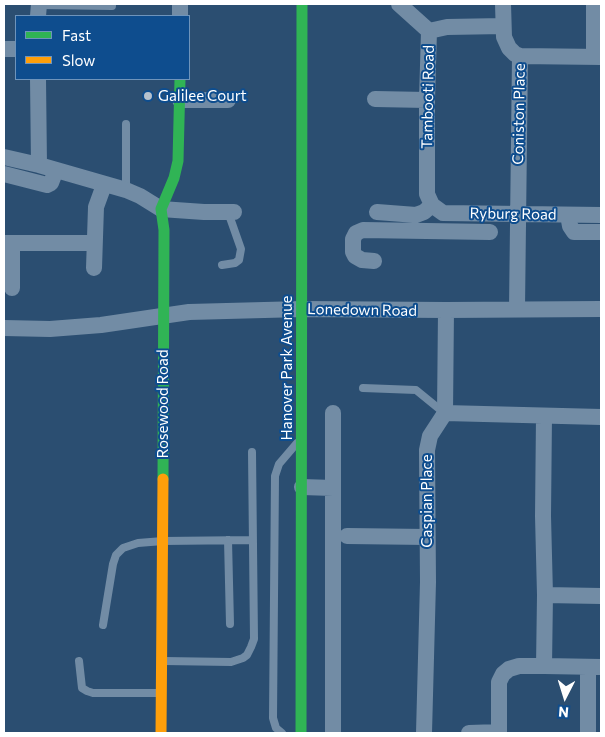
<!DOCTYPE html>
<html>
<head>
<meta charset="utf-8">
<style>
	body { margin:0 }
	#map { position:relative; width:605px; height:737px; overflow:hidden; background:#2b4e71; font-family:Commissioner,sans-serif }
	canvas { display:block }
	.frame { position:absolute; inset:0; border:5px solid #fff; pointer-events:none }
	.legend { position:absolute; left:15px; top:15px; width:175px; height:65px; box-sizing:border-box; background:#0e4d8e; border:1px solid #6e94bb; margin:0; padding:6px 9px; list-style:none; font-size:15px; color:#fff }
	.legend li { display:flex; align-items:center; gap:10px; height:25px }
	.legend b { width:25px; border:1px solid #6e94bb }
	.north { position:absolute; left:540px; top:672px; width:50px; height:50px; -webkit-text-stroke:4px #0e4d8e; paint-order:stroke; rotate:185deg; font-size:14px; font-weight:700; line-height:20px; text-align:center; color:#fff }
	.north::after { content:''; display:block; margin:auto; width:18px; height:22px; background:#fff; clip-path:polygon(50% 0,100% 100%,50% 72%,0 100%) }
</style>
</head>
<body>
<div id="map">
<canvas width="605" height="737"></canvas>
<div class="frame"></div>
<ul class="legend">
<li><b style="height:6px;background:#30b455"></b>Fast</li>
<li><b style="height:6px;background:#ff9f0a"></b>Slow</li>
</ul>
<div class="north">N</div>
</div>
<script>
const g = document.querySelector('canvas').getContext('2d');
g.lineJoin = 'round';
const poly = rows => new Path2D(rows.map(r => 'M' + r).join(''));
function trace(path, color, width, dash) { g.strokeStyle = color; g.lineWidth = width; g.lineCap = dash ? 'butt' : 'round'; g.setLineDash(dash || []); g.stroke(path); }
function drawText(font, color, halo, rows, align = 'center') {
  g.font = font + ' Commissioner,sans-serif'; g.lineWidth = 4; g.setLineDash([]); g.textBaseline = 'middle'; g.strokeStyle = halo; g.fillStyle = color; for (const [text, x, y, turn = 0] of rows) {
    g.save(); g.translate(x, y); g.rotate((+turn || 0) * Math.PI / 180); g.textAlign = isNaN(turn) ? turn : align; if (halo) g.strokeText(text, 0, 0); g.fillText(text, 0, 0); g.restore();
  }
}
trace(poly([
	[39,5,112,6,112,4],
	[126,190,126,124],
	[222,265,235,263,239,260,241,249,228,212],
	[363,388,416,390,443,412],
	[228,540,230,624],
	[103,625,113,564,116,555,123,548,138,543,163,541,253,540],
	[79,661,82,688,87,691,93,693,159,693],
	[164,661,231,662,243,658,247,655,251,647,254,639,252,452],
	[282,733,276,728,273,718,275,476,279,464,297,443]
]), '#728ca5', 8);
trace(poly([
	[180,4,180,16],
	[399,4,429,31],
	[503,4,504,37,509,48,515,54,520,56,601,57],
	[38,16,39,4],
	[429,31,427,100,427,194,432,205,443,213,601,215],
	[429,31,447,27,503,26],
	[4,49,16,49],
	[594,57,594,4],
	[38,79,39,165],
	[375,99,427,100],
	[180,100,228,100],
	[4,157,39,165,126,190,140,196,161,209,204,212,234,212],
	[4,174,47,185,51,183,56,170],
	[377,212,416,215,424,212,432,205],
	[568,215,570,226,574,232,601,232],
	[4,243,94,243],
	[12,243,12,288],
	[374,261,362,260,355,256,353,252,353,239,356,233,363,230,490,232],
	[94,268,96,207,104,185],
	[517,309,520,56],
	[4,328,50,329,101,325,189,312,302,309,446,310,601,309],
	[445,413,601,417],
	[544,416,543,516,545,595,544,666],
	[302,487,333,488],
	[347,536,427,537],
	[545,595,601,596],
	[588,667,588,733],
	[333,733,333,413],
	[424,733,428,582,427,450,430,436,445,413,446,310],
	[469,733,499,732],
	[499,733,499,682,503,674,509,669,519,666,544,666,601,667]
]), '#728ca5', 16);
trace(poly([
	[163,479,164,230,161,209,174,178,178,161,180,79],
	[301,733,302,4]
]), '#30b455', 11);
trace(poly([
	[161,733,163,479]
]), '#ff9f0a', 11);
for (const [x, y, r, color] of [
	[148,96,5,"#b5c1cd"]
]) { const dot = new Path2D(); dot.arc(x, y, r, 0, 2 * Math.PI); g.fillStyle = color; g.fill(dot); trace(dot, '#0e4d8e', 2); }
drawText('15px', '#fff', '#0e4d8e', [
	["Galilee Court",158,96]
], 'left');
drawText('15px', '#fff', '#0e4d8e', [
	["Tambooti Road",428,97,-89],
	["Coniston Place",519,114,-89],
	["Ryburg Road",513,214,1],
	["Lonedown Road",362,310,1],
	["Hanover Park Avenue",287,368,-90],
	["Rosewood Road",163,404,-90],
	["Caspian Place",427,501,-90]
]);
</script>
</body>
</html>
